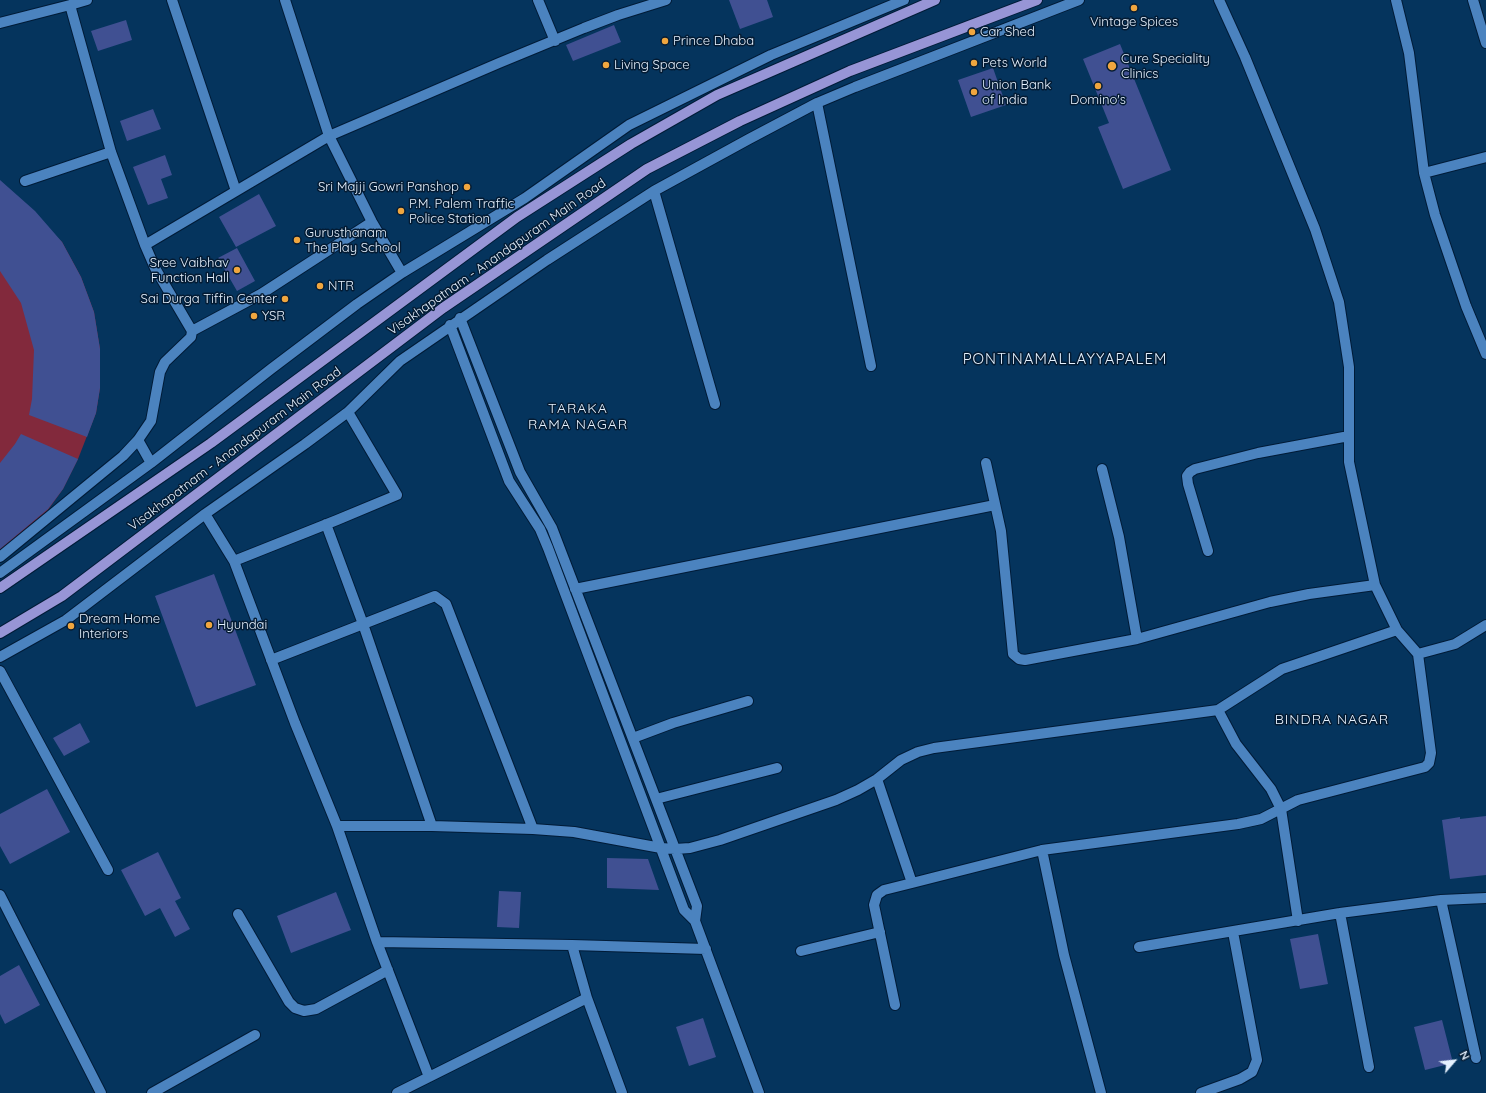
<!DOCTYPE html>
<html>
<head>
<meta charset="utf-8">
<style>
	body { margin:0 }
	#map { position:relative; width:1486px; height:1093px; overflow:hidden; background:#05345d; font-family:Quicksand,sans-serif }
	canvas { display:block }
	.north { position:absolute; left:1434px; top:1041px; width:40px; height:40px; -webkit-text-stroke:3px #041b33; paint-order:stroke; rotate:62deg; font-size:11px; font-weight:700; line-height:16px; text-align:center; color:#e5f1fe }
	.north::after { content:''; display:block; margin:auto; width:14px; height:18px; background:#e5f1fe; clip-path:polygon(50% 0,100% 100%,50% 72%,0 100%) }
</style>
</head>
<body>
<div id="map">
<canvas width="1486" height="1093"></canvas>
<div class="north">N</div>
</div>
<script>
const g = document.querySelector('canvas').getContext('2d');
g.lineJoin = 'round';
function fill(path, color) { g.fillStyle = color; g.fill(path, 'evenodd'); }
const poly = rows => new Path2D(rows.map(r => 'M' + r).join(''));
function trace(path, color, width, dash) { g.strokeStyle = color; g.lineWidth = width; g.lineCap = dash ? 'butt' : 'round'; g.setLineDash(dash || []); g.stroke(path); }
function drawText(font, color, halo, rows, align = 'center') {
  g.font = font + ' Quicksand,sans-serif'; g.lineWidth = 3; g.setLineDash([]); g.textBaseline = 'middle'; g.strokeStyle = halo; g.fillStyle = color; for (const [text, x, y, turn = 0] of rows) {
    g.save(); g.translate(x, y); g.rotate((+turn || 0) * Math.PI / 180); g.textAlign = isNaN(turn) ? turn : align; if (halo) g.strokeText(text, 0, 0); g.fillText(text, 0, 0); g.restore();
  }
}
fill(poly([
	[0,183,62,242,81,277,94,312,100,349,100,388,96,413,78,459,63,489,37,525,0,553]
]), '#82293c');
fill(poly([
	[729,0,767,0,773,17,740,29],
	[126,20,132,40,98,51,91,31],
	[614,25,621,42,573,61,566,45],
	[1120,44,1171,170,1123,189,1098,127,1109,123,1083,59],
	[993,68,1006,105,971,117,958,80],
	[153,109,161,129,127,141,120,121],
	[165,155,172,175,161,179,168,198,148,205,133,167],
	[0,180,35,211,62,242,81,277,94,312,100,349,100,388,96,413,87,437,29,415,32,399,34,350,21,303,0,271],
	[259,194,276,226,236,247,219,217],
	[237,248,255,281,237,291,218,258],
	[21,434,78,459,63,489,48,509,0,549,0,463,15,444],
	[214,574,256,685,196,707,155,596],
	[80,723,90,742,64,756,53,738],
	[47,789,70,832,10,864,0,846,0,814],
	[1486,816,1486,875,1450,879,1442,820,1460,817,1460,819],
	[158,852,181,898,175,901,190,929,175,937,160,908,145,916,121,870],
	[607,858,648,859,659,890,607,888],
	[499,891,521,892,519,928,497,927],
	[336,892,351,930,291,953,277,916],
	[1318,934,1328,984,1300,989,1290,939],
	[19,965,40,1005,5,1024,0,1014,0,976],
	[703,1018,716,1057,689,1066,676,1027],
	[1442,1020,1453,1063,1425,1070,1414,1027]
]), '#405092');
const minor = poly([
	[172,0,236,191],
	[285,0,329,136,372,222,402,273],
	[538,0,555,41],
	[1219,0,1245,57,1315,229,1339,302,1349,367,1349,462,1375,585,1397,630,1418,654,1455,644,1486,625],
	[1396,0,1409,53,1424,173,1435,215,1466,306,1486,354],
	[1473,0,1486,43],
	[70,5,87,0],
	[0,23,70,5,111,152,145,245,155,268,192,331,191,337,165,362,160,372,151,421,138,440,123,456,0,557],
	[817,103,871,366],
	[1424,173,1486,157],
	[25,181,111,152],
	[654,191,715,404],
	[145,245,329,136,499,63,584,28,618,15,666,0],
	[460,318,520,472,552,528,697,906,695,921],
	[450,325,509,481,540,529,548,548,684,910,695,921,759,1093],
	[192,331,261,294,372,222],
	[138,440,151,463],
	[986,463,1001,531,1013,654,1019,659,1025,660,1137,639,1270,602,1309,594,1375,585],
	[1102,469,1119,537,1137,639],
	[205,514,234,561,337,520,397,495,348,412],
	[326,524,363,624,432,826],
	[1208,551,1188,484,1187,476,1190,472,1195,469,1258,453,1349,436],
	[234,561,295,723,337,826,432,826,533,829,574,832,661,848,675,849,690,848,720,840,836,800,858,790,877,779],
	[0,573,151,463,271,369,357,304,402,273,525,198,629,125,771,55,904,0],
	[575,589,995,505],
	[1397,630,1282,669,1218,710,934,748,918,752,901,760,877,779,912,883,1042,850,1238,824,1261,819,1298,800,1425,767,1429,763,1431,753,1418,654],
	[0,657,66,620,205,514,305,444,348,412,400,361,547,260,654,191,749,139,817,103,855,87,1079,0],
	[271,660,435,596,446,604,533,829],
	[0,671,108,870],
	[1218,710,1236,744,1271,789,1281,809,1298,921],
	[633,738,673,723,748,701],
	[656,799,777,768],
	[337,826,377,942,572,945,706,949],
	[1042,850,1064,955,1101,1093],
	[0,895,101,1093],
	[1441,900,1476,1058],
	[1340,913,1369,1067],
	[238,914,289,1002,295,1008,304,1011,316,1009,388,970],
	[377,942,429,1077,587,998,572,945],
	[1139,947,1340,913,1441,900,1486,898],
	[801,951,880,932],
	[587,998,622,1093],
	[895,1005,874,905,877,895,884,890,912,883],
	[152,1093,255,1035],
	[397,1093,429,1077],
	[1201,1093,1240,1079,1252,1072,1257,1060,1233,932]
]);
const major = poly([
	[0,588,211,443,517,217,631,144,717,95,935,0],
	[0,633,62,596,443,308,647,169,740,121,850,71,1037,0]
]);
trace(minor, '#001b37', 12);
trace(major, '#001b37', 12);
trace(minor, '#4b83bf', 10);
trace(major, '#9795d6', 10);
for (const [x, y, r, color] of [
	[1134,8,4,"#f0a63f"],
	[972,32,4,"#f0a63f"],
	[665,41,4,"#f0a63f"],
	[974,63,4,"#f0a63f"],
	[606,65,4,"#f0a63f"],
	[1112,66,5,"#f0a63f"],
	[1098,86,4,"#f0a63f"],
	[974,92,4,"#f0a63f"],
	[467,187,4,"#f0a63f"],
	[401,211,4,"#f0a63f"],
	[297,240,4,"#f0a63f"],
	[237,270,4,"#f0a63f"],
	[320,286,4,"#f0a63f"],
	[285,299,4,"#f0a63f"],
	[254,316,4,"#f0a63f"],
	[209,625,4,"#f0a63f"],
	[71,626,4,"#f0a63f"]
]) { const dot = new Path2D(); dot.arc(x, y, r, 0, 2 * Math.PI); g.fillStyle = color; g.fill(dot); trace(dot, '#041b33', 1.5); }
drawText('13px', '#e5f1fe', '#041b33', [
	["Vintage Spices",1134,22,"center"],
	["Car Shed",980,32],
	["Prince Dhaba",673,41],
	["Cure Speciality",1121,59],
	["Clinics",1121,74],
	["Pets World",982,63],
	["Living Space",614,65],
	["Union Bank",982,85],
	["of India",982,100],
	["Domino's",1098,100,"center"],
	["Sri Majji Gowri Panshop",459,187,"right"],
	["P.M. Palem Traffic",409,204],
	["Police Station",409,219],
	["Gurusthanam",305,233],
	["The Play School",305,248],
	["Sree Vaibhav",229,263,"right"],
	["Function Hall",229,278,"right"],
	["NTR",328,286],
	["Sai Durga Tiffin Center",277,299,"right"],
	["YSR",262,316],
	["Dream Home",79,619],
	["Interiors",79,634],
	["Hyundai",217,625]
], 'left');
drawText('13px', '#e5f1fe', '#041b33', [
	["Visakhapatnam - Anandapuram Main Road",497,257,-35],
	["Visakhapatnam - Anandapuram Main Road",235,449,-37]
]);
g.letterSpacing = '1px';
drawText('14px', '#e5f1fe', '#041b33', [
	["TARAKA",578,409],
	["RAMA NAGAR",578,425],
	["BINDRA NAGAR",1332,720]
]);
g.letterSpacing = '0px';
g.letterSpacing = '1px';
drawText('15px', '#e5f1fe', '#041b33', [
	["PONTINAMALLAYYAPALEM",1065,359]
]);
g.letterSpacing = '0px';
</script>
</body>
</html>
